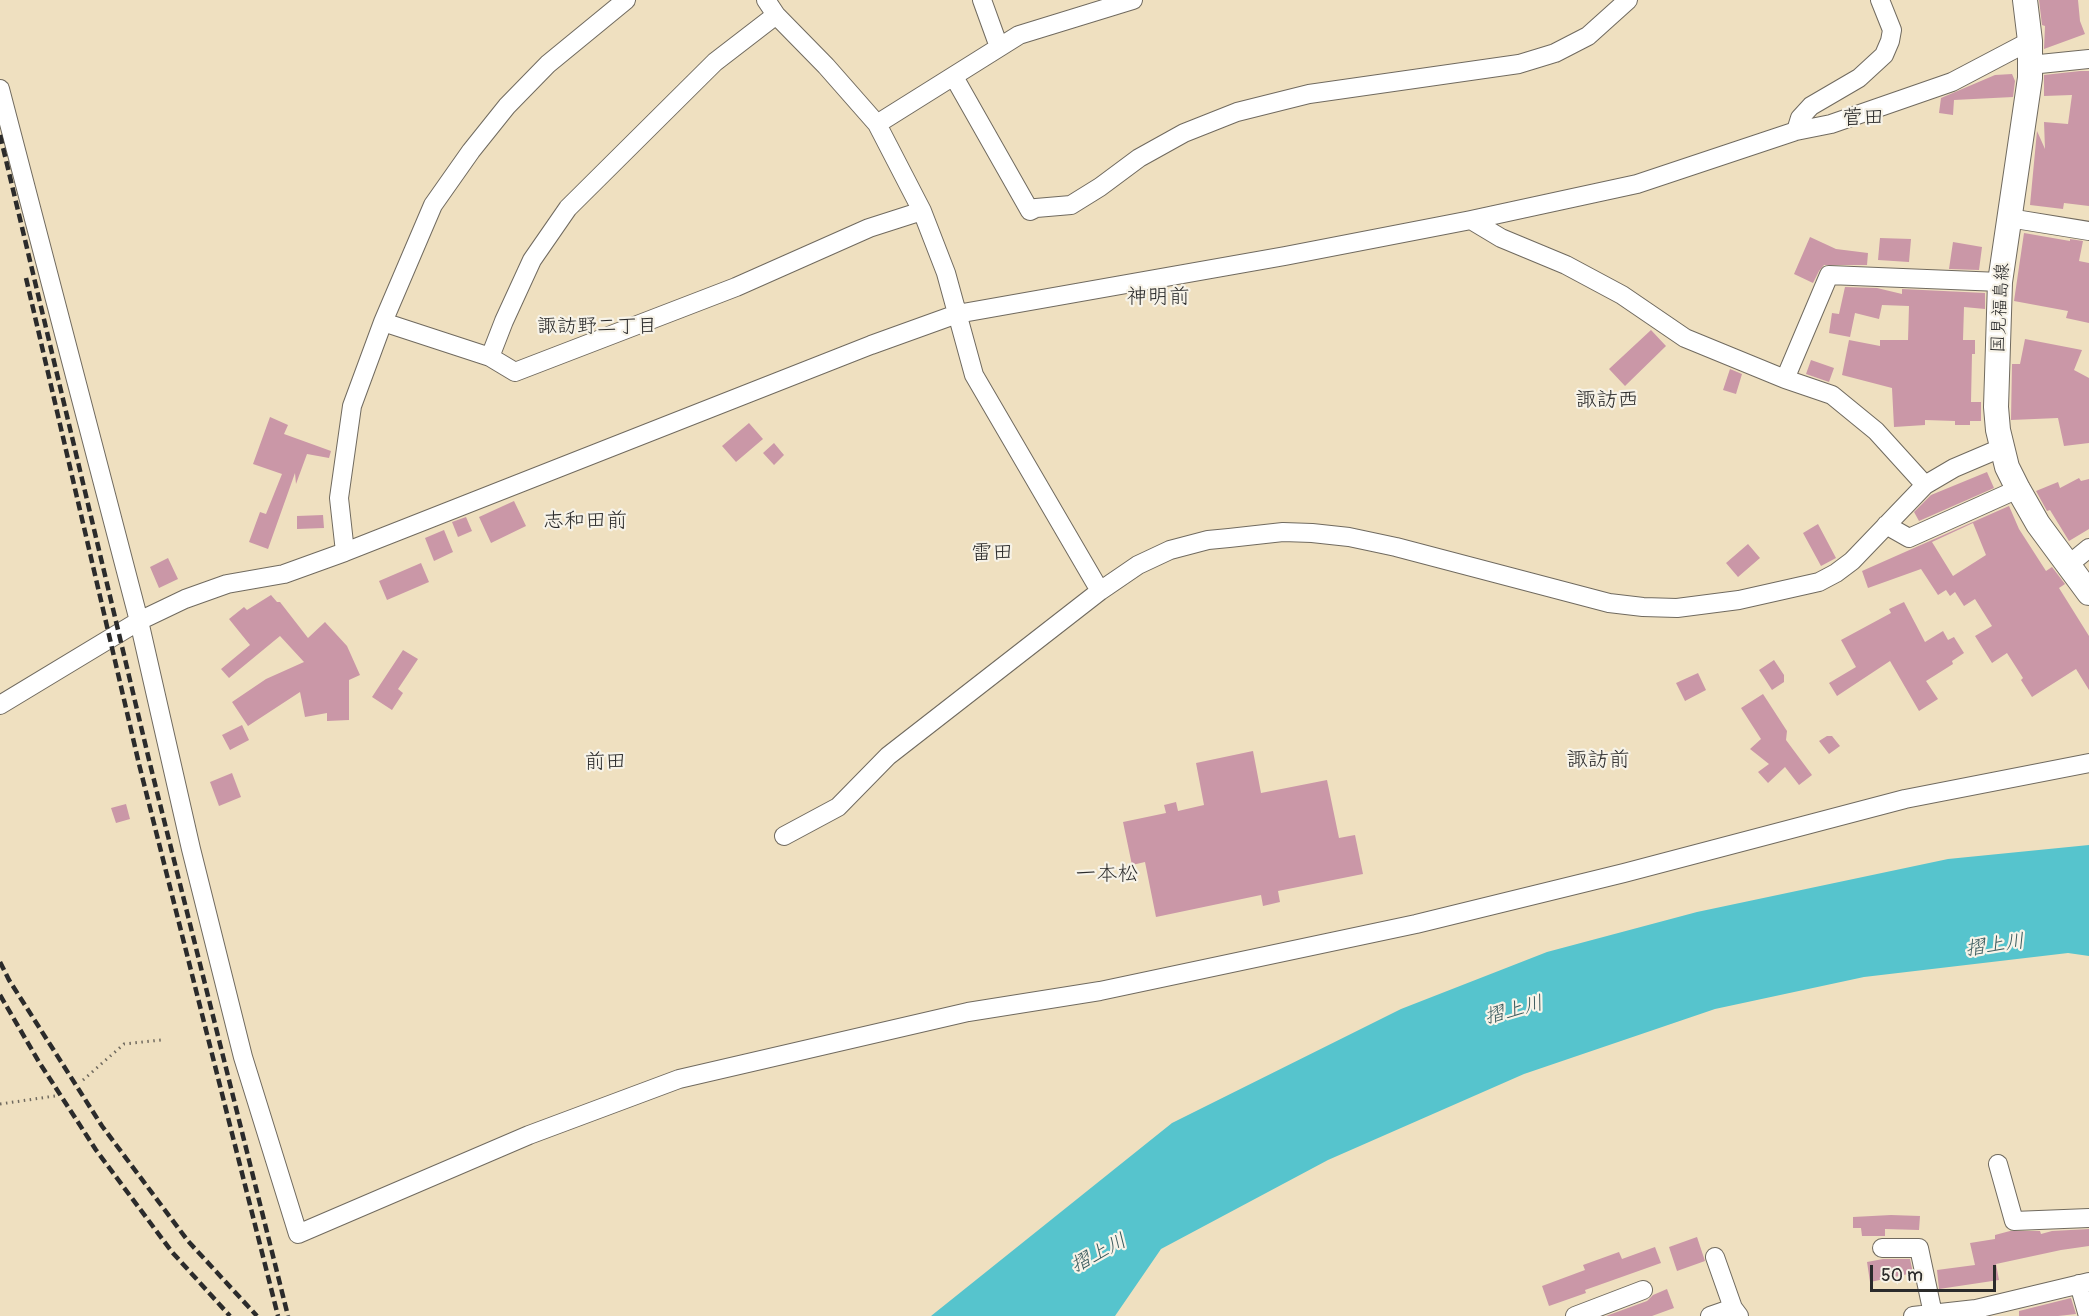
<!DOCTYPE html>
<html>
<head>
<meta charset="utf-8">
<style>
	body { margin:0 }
	#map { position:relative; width:2089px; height:1316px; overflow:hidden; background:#efe0c0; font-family:Pangolin,sans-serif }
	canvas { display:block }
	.scale { position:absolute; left:1870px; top:1265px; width:126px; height:27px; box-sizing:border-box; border:3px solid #2b2b2b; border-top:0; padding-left:8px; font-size:18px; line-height:21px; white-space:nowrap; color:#2b2b2b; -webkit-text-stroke:4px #f7f3e8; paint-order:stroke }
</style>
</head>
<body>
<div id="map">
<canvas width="2089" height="1316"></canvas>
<div class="scale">50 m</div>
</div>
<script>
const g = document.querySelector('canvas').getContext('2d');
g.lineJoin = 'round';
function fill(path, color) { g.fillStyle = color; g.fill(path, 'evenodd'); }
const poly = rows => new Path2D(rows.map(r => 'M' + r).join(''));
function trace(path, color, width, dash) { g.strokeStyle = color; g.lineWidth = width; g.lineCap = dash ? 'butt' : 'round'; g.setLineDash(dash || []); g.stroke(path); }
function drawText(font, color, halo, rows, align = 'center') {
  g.font = font + ' Pangolin,"Klee One",sans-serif'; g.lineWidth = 4.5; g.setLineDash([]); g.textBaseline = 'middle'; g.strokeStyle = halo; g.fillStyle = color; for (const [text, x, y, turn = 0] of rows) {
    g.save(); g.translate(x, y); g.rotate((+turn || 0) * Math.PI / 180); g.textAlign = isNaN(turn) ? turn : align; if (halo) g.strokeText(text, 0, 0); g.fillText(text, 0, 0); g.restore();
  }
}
fill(poly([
	[2089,845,2089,956,2068,953,1864,977,1715,1009,1524,1074,1328,1160,1161,1249,1115,1316,931,1316,1172,1123,1401,1009,1547,952,1697,912,1948,859]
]), '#56c4cd');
fill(poly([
	[2039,0,2078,0,2080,21,2085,34,2044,49,2045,26,2042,25],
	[2080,71,2089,71,2089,206,2064,203,2063,209,2030,205,2037,131,2045,149,2044,122,2068,124,2072,95,2044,96,2044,75],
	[2012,74,2015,81,2013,97,1954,100,1953,115,1939,113,1941,98,1995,75],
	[2024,233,2070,241,2070,239,2083,241,2079,261,2089,263,2089,323,2066,318,2068,311,2014,301],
	[1810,237,1836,249,1868,253,1867,265,1824,265,1819,271,1813,283,1794,274],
	[1880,238,1911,239,1909,262,1878,260],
	[1953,242,1982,247,1979,270,1949,269],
	[1845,287,1877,288,1902,294,1902,289,1985,293,1985,309,1964,307,1963,340,1975,340,1975,354,1972,354,1971,402,1981,402,1981,421,1970,421,1970,425,1955,425,1955,421,1925,420,1925,425,1894,427,1892,388,1842,375,1849,340,1880,346,1880,340,1908,340,1909,306,1882,305,1879,319,1855,313,1850,337,1829,333,1832,313,1839,314],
	[1651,330,1666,346,1625,386,1609,369],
	[2025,339,2082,350,2074,370,2089,378,2089,443,2064,446,2058,418,2011,420,2012,364,2020,364],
	[1811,360,1834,368,1829,382,1806,374],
	[1730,369,1742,374,1736,394,1723,390],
	[270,417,288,425,284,434,331,451,329,458,307,454,296,484,295,473,268,549,249,542,260,512,266,514,282,474,253,464],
	[749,423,763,439,736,462,722,446],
	[774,443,784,455,774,465,763,453],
	[1987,472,1994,488,1919,521,1914,512,1931,495],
	[2079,478,2081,481,2089,479,2089,529,2069,541,2050,510,2047,511,2036,491,2058,482,2060,488],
	[514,501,526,526,491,543,479,517],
	[2009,506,2019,529,2046,571,2052,567,2065,584,2059,588,2089,636,2089,690,2076,669,2032,697,2021,680,2023,678,2007,653,1992,663,1975,636,1992,626,1975,599,1964,606,1955,592,1950,596,1946,590,1938,595,1921,569,1868,588,1862,571],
	[1973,523,1986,555,1953,576,1932,542],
	[323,515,324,528,297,529,297,516],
	[466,517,472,531,458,537,452,522],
	[1818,524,1836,558,1821,566,1803,533],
	[444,530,453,552,434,561,425,538],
	[1748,544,1760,558,1738,577,1726,563],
	[168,558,178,579,159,588,150,567],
	[421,563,429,582,387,600,379,581],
	[271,595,277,602,280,602,308,638,325,622,347,646,360,675,349,680,349,720,327,721,327,713,305,717,300,692,248,726,232,702,266,679,304,662,280,636,229,678,221,669,250,645,229,619,244,607,247,610],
	[1904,602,1925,642,1943,631,1948,640,1954,637,1964,653,1952,661,1953,664,1926,681,1938,699,1919,711,1890,661,1837,696,1829,683,1856,667,1841,640,1891,613,1889,609],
	[403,650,418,659,398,689,403,693,392,710,372,697],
	[1774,660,1784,675,1784,682,1772,690,1759,670],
	[1698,673,1706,690,1685,701,1676,683],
	[1763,694,1787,731,1786,740,1812,775,1799,785,1785,767,1768,783,1758,772,1769,764,1750,749,1761,739,1741,708],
	[242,725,249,740,230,750,222,735],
	[1827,736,1832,736,1840,746,1829,754,1819,741],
	[1253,751,1261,793,1327,780,1339,838,1355,835,1363,874,1278,891,1280,902,1263,906,1261,895,1156,917,1145,862,1132,865,1123,822,1166,813,1164,805,1176,802,1178,811,1204,805,1196,763],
	[232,773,241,797,219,806,210,782],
	[126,804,130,819,116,823,111,808],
	[1891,1215,1920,1216,1919,1230,1885,1229,1885,1236,1862,1236,1861,1228,1853,1228,1853,1217],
	[2089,1229,2089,1246,2061,1250,1996,1264,1999,1280,1939,1289,1937,1270,1975,1265,1970,1243,1995,1239,1995,1235,2010,1231,2040,1231,2041,1234,2052,1231],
	[1697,1237,1705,1261,1677,1271,1669,1247],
	[1655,1247,1661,1263,1585,1290,1586,1293,1549,1306,1542,1286,1585,1270,1583,1265,1619,1252,1622,1259],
	[1883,1259,1910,1259,1913,1273,1870,1282,1867,1262],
	[1667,1289,1674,1308,1652,1316,1606,1316,1647,1301,1653,1295],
	[2071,1298,2076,1314,2058,1316,2019,1316,2019,1311]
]), '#ca97a7');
const minor = poly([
	[766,0,776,15,826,66,877,124,922,211,946,273,974,375,1100,591],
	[982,0,999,47],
	[2030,65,2089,59],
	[954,77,1030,211,1036,208,1071,205,1100,187,1139,158,1184,133,1237,112,1309,94,1519,64,1555,53,1588,36,1628,0],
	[0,89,139,621,191,849,243,1057,298,1234,529,1135,679,1079,968,1012,1100,991,1416,924,1624,873,1905,799,2089,763],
	[877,124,1019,35,1133,0],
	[1796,131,1800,118,1811,106,1859,78,1884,55,1890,41,1892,30,1880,0],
	[2009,218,2089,231],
	[1471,220,1501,238,1566,265,1622,295,1685,338,1785,379,1832,395,1876,431,1925,485],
	[383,322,490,357,515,372,736,287,869,228,922,211],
	[490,357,504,321,532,260,568,208,715,62,776,15],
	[1785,379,1829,275,2000,282],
	[1886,525,1909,538,2018,489],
	[345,552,339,498,352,406,383,322,433,205,471,151,507,106,548,64,626,0],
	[2067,566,2089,548],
	[0,705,139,621,185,599,227,584,284,574,345,552,871,345,957,314,1285,256,1471,220,1637,184,1796,131,1831,124,1952,82,2030,41],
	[784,836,838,807,888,756,1100,591,1138,565,1170,550,1208,540,1229,538,1283,532,1312,533,1349,537,1396,547,1609,603,1643,607,1677,608,1739,600,1819,582,1836,573,1852,561,1925,485,1954,468,2001,448],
	[1998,1164,2014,1221,2089,1218],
	[1882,1248,1919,1248,1933,1314],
	[1715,1257,1733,1308,1739,1316],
	[2079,1284,2088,1316],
	[1575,1316,1643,1290],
	[1710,1316,1733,1308],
	[1913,1316,1976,1309,2089,1282]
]);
const major = poly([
	[2025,0,2030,41,2030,78,2000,282,1996,407,1998,430,2007,467,2018,489,2038,524,2089,593]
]);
trace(minor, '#706a5f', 20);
trace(major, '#706a5f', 26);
trace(poly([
	[83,1080,124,1044,161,1040],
	[0,1104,55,1096]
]), '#706a5f', 3, [1.5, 4.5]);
trace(minor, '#fff', 18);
trace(major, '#fff', 24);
trace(poly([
	[0,135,150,764,288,1316],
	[26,278,139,764,278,1316],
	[0,962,9,980,102,1126,188,1241,257,1316],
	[0,995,39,1062,96,1150,172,1252,230,1316]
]), '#2b2b2b', 4.5, [9, 4.5]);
drawText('18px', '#2b2b2b', '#f7f3e8', [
	["国見福島線",2001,308,-87]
]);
drawText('20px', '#2b2b2b', '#f7f3e8', [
	["諏訪野二丁目",597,327]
]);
drawText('italic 20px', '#38595c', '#f7f3e8', [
	["摺上川",1995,946,-8],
	["摺上川",1514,1011,-15],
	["摺上川",1099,1254,-28]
]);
drawText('21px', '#2b2b2b', '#f7f3e8', [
	["菅田",1863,119],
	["神明前",1158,298],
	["諏訪西",1607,401],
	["志和田前",585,522],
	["雷田",992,554],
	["諏訪前",1598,761],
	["前田",605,763],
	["一本松",1107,875]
]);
</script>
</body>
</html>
